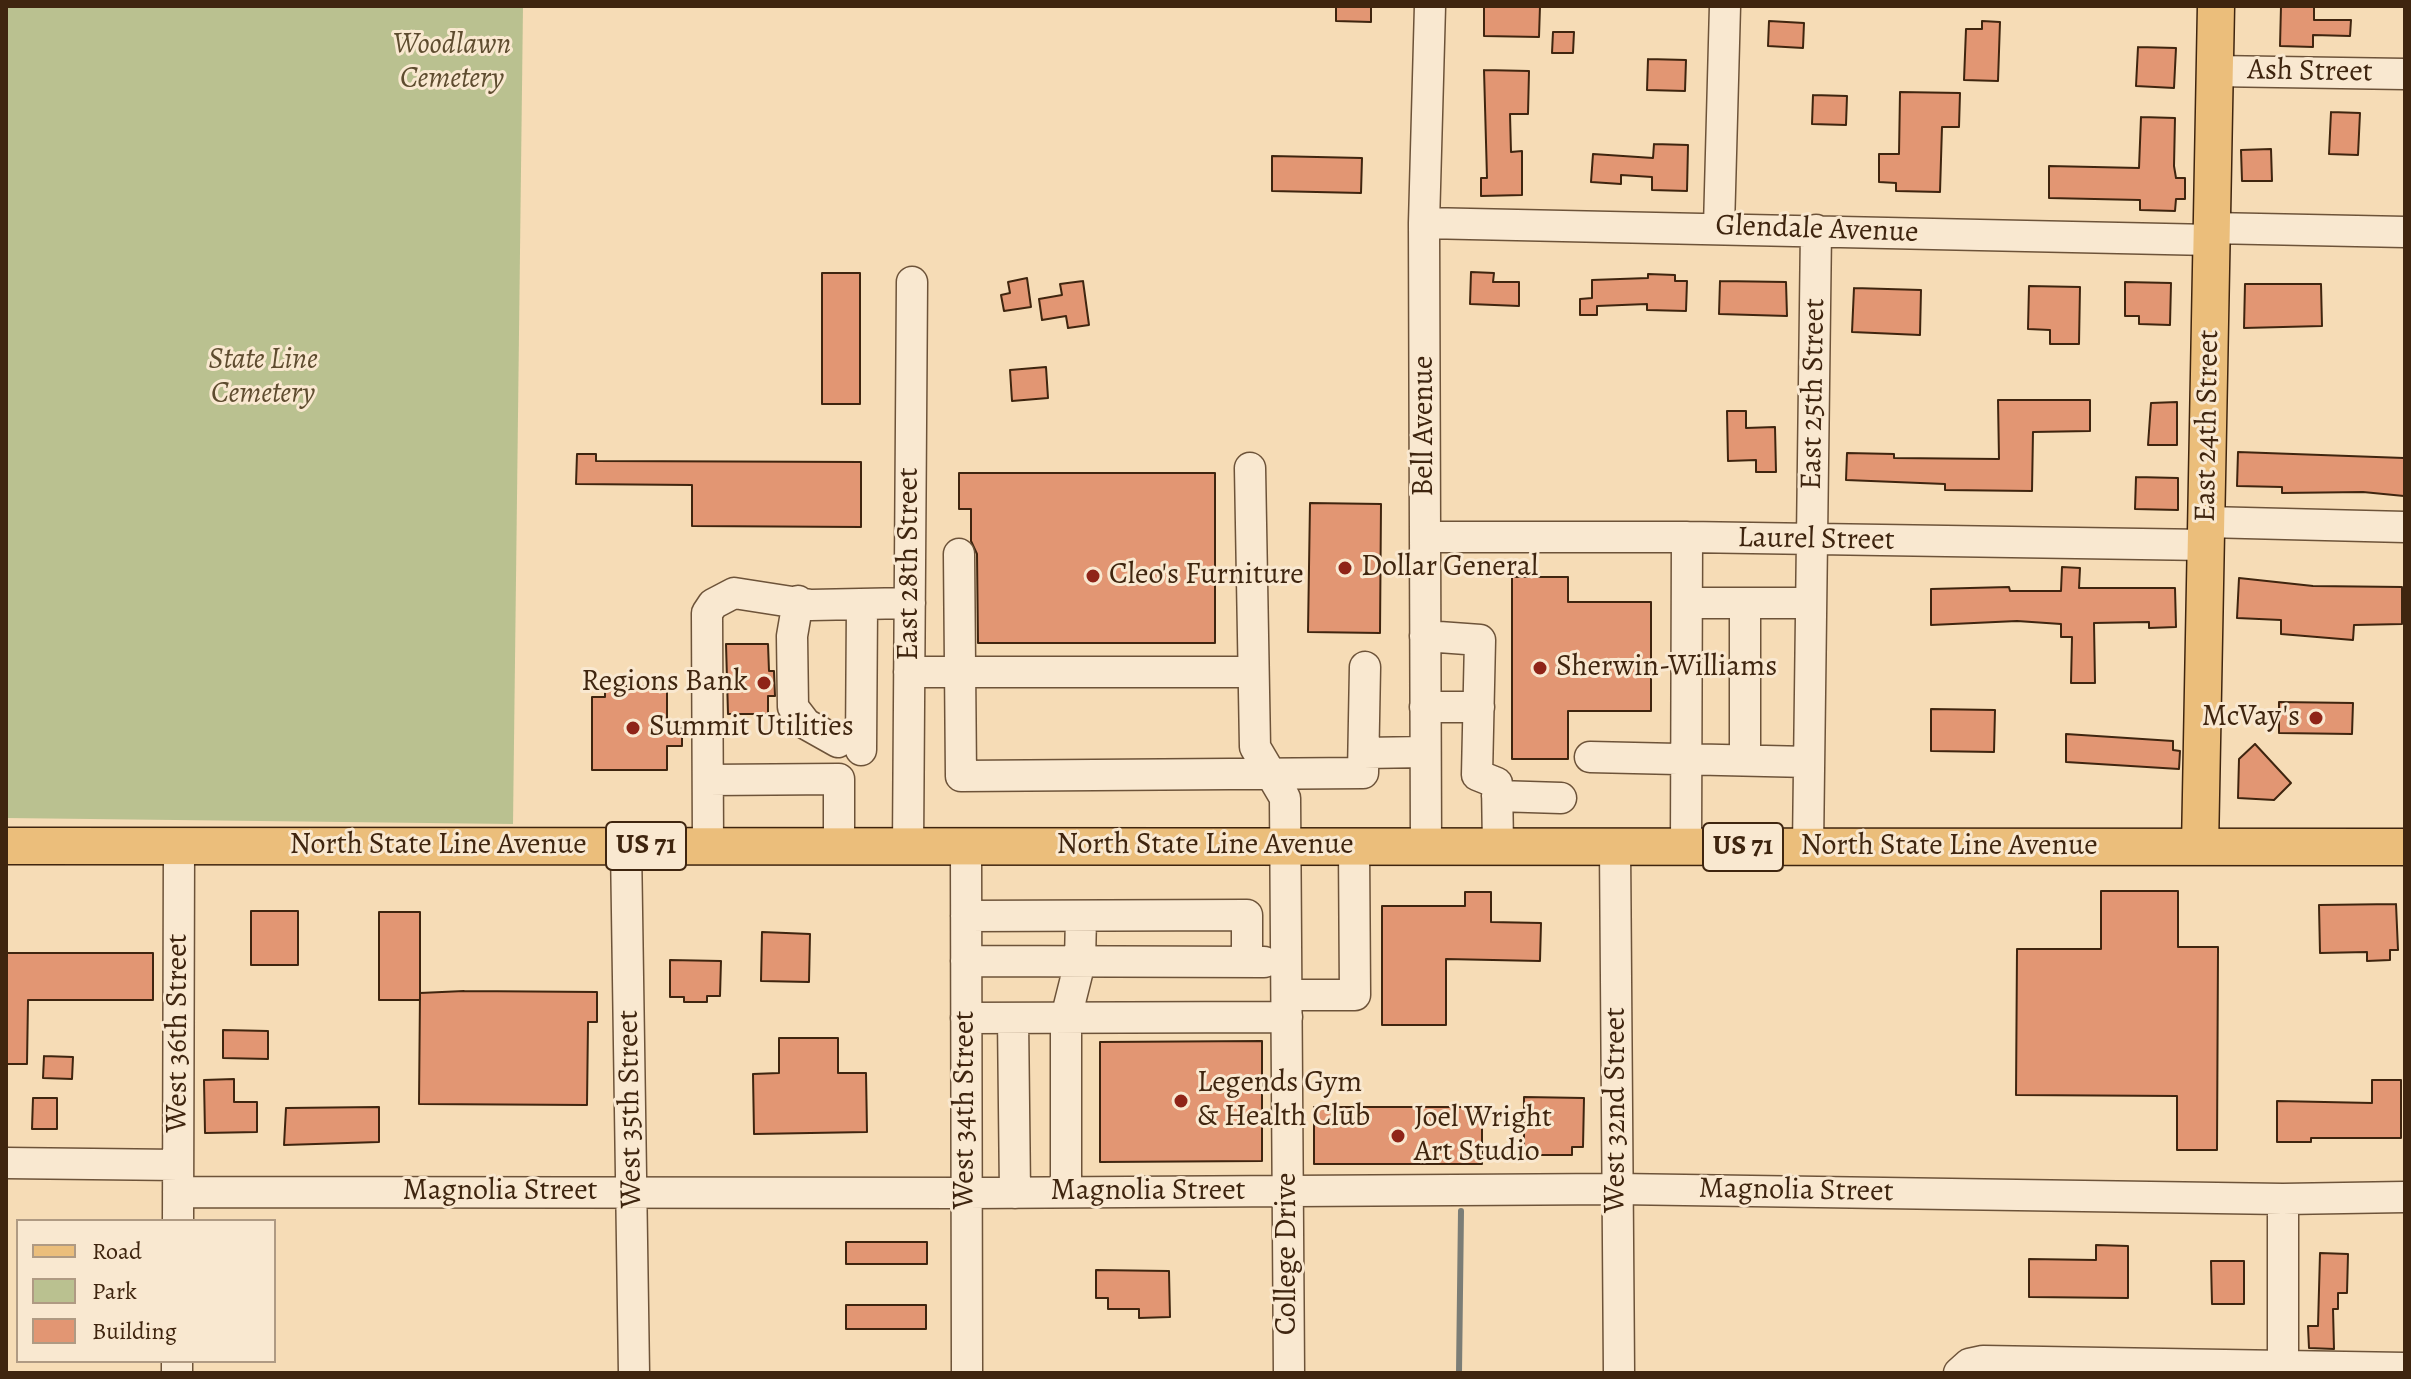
<!DOCTYPE html>
<html>
<head>
<meta charset="utf-8">
<style>
	body { margin:0 }
	#map { position:relative; width:2411px; height:1379px; overflow:hidden; background:#f6dcb6; font-family:Alegreya,serif }
	canvas { display:block }
	.frame { position:absolute; inset:0; border:8px solid #3f250f; pointer-events:none }
	.legend { position:absolute; left:16px; top:1219px; width:260px; height:144px; box-sizing:border-box; background:#f9e8d0; border:2px solid #af9a83; margin:0; padding:10px 14px; list-style:none; font-size:24px; color:#3f250f }
	.legend li { display:flex; align-items:center; gap:16px; height:40px }
	.legend b { width:40px; border:2px solid #af9a83 }
</style>
</head>
<body>
<div id="map">
<canvas width="2411" height="1379"></canvas>
<div class="frame"></div>
<ul class="legend">
<li><b style="height:10px;background:#ebbe7b"></b>Road</li>
<li><b style="height:22px;background:#bac190"></b>Park</li>
<li><b style="height:22px;background:#e29673"></b>Building</li>
</ul>
</div>
<script>
const g = document.querySelector('canvas').getContext('2d');
g.lineJoin = 'round';
function fill(path, color) { g.fillStyle = color; g.fill(path, 'evenodd'); }
const poly = rows => new Path2D(rows.map(r => 'M' + r).join(''));
function trace(path, color, width, dash) { g.strokeStyle = color; g.lineWidth = width; g.lineCap = dash ? 'butt' : 'round'; g.setLineDash(dash || []); g.stroke(path); }
function drawText(font, color, halo, rows, align = 'center') {
  g.font = font + ' Alegreya,serif'; g.lineWidth = 6; g.setLineDash([]); g.textBaseline = 'middle'; g.strokeStyle = halo; g.fillStyle = color; for (const [text, x, y, turn = 0] of rows) {
    g.save(); g.translate(x, y); g.rotate((+turn || 0) * Math.PI / 180); g.textAlign = isNaN(turn) ? turn : align; if (halo) g.strokeText(text, 0, 0); g.fillText(text, 0, 0); g.restore();
  }
}
fill(poly([
	[6,6,523,6,513,824,6,818]
]), '#bac190');
trace(poly([
	[1459,1373,1461,1211]
]), '#7b7d76', 6);
const building = poly([
	[1336,6,1371,6,1371,22,1336,21,1336,6],
	[1484,6,1540,6,1539,37,1484,36,1484,6],
	[2281,6,2314,6,2314,20,2351,20,2350,36,2313,35,2313,47,2280,46,2281,6],
	[1769,21,1804,23,1803,48,1768,46,1769,21],
	[1982,21,2000,22,1998,81,1964,80,1966,29,1982,29,1982,21],
	[1553,32,1574,32,1573,53,1552,53,1553,32],
	[2138,47,2176,48,2174,88,2136,86,2138,47],
	[1648,59,1686,60,1685,91,1647,90,1648,59],
	[1484,70,1529,71,1528,114,1510,114,1511,152,1522,151,1522,195,1481,196,1481,178,1487,178,1484,70],
	[1900,92,1960,93,1959,127,1942,127,1940,192,1896,191,1896,183,1879,182,1879,154,1899,154,1900,92],
	[1813,95,1847,96,1846,125,1812,124,1813,95],
	[2331,112,2360,113,2358,155,2329,154,2331,112],
	[2141,117,2175,118,2174,166,2176,178,2185,178,2185,199,2176,199,2175,211,2140,210,2140,200,2049,198,2049,166,2139,168,2141,117],
	[1654,144,1688,145,1687,191,1652,190,1652,177,1621,175,1621,184,1591,182,1593,154,1653,158,1654,144],
	[2271,149,2272,181,2242,181,2241,150,2271,149],
	[1272,156,1362,158,1361,193,1272,191,1272,156],
	[1471,272,1494,273,1493,282,1519,282,1519,306,1470,304,1471,272],
	[822,273,860,273,860,404,822,404,822,273],
	[1648,274,1675,275,1675,281,1687,281,1686,311,1647,310,1647,304,1597,306,1597,315,1580,315,1580,299,1592,298,1592,280,1648,278,1648,274],
	[1027,278,1031,307,1004,311,1001,295,1010,293,1008,282,1027,278],
	[1083,281,1089,325,1068,328,1066,316,1042,320,1039,299,1062,295,1060,284,1083,281],
	[1720,281,1786,282,1787,316,1719,314,1720,281],
	[2125,282,2171,283,2170,325,2139,324,2139,316,2125,316,2125,282],
	[2245,284,2321,284,2322,326,2244,328,2245,284],
	[2029,286,2080,287,2079,344,2050,344,2050,330,2028,329,2029,286],
	[1854,288,1921,290,1920,335,1852,332,1854,288],
	[1046,367,1048,398,1012,401,1010,370,1046,367],
	[1998,400,2090,400,2090,431,2033,432,2032,491,1945,490,1945,484,1846,480,1847,453,1894,454,1894,458,1999,459,1998,400],
	[2177,402,2177,445,2148,445,2151,403,2177,402],
	[1727,411,1746,411,1746,428,1775,427,1776,472,1756,472,1756,460,1728,461,1727,411],
	[2238,452,2404,458,2404,496,2363,492,2282,493,2282,487,2237,486,2238,452],
	[577,454,596,454,596,461,861,462,861,527,692,526,692,485,576,484,577,454],
	[959,473,1215,473,1215,643,978,643,977,554,971,541,971,509,959,509,959,473],
	[2136,477,2178,478,2178,510,2135,509,2136,477],
	[1310,503,1381,504,1380,633,1308,632,1310,503],
	[2062,567,2080,568,2079,588,2175,588,2176,627,2149,628,2149,622,2094,623,2095,683,2071,683,2072,637,2061,637,2061,624,2017,621,1931,625,1931,589,2009,587,2010,591,2061,591,2062,567],
	[1512,577,1568,577,1568,602,1651,602,1651,711,1568,711,1568,759,1512,759,1512,577],
	[2239,578,2313,586,2402,587,2402,624,2354,625,2353,640,2281,634,2281,620,2237,618,2239,578],
	[726,644,768,644,769,671,774,671,775,696,768,696,768,714,728,714,726,644],
	[605,686,667,686,667,728,682,728,682,746,667,746,667,770,592,770,592,697,605,697,605,686],
	[2279,702,2353,703,2352,734,2279,733,2279,702],
	[1931,709,1995,710,1994,752,1931,751,1931,709],
	[2066,734,2173,741,2173,750,2180,751,2179,769,2066,762,2066,734],
	[2255,744,2291,783,2274,800,2238,798,2239,759,2255,744],
	[2101,891,2178,891,2178,947,2218,947,2217,1150,2177,1150,2177,1096,2016,1095,2017,949,2101,949,2101,891],
	[1465,892,1491,892,1491,922,1541,923,1540,961,1446,959,1446,1025,1382,1025,1382,906,1465,906,1465,892],
	[2396,904,2398,950,2390,950,2390,960,2367,961,2367,952,2320,953,2319,905,2396,904],
	[251,911,298,911,298,965,251,965,251,911],
	[379,912,420,912,420,1000,379,1000,379,912],
	[762,932,810,934,809,982,761,981,762,932],
	[6,953,153,953,153,1000,28,1000,27,1064,6,1064,6,953],
	[670,960,721,961,720,996,707,996,707,1002,684,1002,684,997,670,997,670,960],
	[464,991,597,992,597,1022,588,1022,587,1105,419,1104,420,993,464,991],
	[223,1030,268,1031,268,1059,223,1058,223,1030],
	[779,1038,838,1038,838,1073,866,1073,867,1132,754,1134,753,1074,779,1073,779,1038],
	[1262,1041,1262,1161,1100,1162,1100,1042,1262,1041],
	[44,1056,73,1057,72,1079,43,1078,44,1056],
	[234,1079,234,1102,257,1102,257,1132,205,1133,204,1080,234,1079],
	[2372,1080,2401,1080,2401,1138,2311,1138,2311,1142,2277,1142,2277,1101,2372,1103,2372,1080],
	[1524,1097,1584,1098,1583,1147,1572,1147,1572,1155,1536,1155,1536,1148,1524,1148,1524,1097],
	[33,1098,57,1098,57,1129,32,1129,33,1098],
	[379,1107,379,1142,284,1145,286,1108,379,1107],
	[1314,1107,1482,1107,1482,1164,1314,1164,1314,1107],
	[846,1242,927,1242,927,1264,846,1264,846,1242],
	[2096,1245,2128,1246,2128,1298,2029,1297,2029,1259,2096,1260,2096,1245],
	[2320,1253,2348,1254,2347,1293,2338,1293,2338,1309,2333,1309,2334,1349,2309,1348,2308,1326,2318,1326,2320,1253],
	[2211,1261,2244,1261,2244,1304,2212,1304,2211,1261],
	[1096,1270,1169,1271,1170,1317,1139,1318,1139,1309,1108,1309,1108,1298,1096,1298,1096,1270],
	[846,1305,926,1305,926,1329,846,1329,846,1305]
]);
fill(building, '#e29673');
trace(building, '#3f250f', 2);
const minor = poly([
	[2214,71,2405,74],
	[1424,223,2211,240],
	[1719,227,1725,6],
	[2211,228,2405,232],
	[1250,468,1255,747,1285,798,1289,1373],
	[2206,522,2405,527],
	[1426,537,1687,537,2206,545],
	[959,554,961,776,1363,773,1365,667],
	[798,601,792,636,793,707,806,724,838,742],
	[1687,603,1811,603],
	[1745,603,1745,760],
	[1425,636,1480,640,1477,775,1497,783,1498,847],
	[909,672,1253,672],
	[1425,707,1479,707],
	[861,750,862,605],
	[1364,753,1425,752],
	[1590,757,1809,762],
	[708,780,839,779,839,846],
	[1497,796,1561,798],
	[626,846,634,1373],
	[708,846,707,613,713,604,734,593,811,605,910,603],
	[908,846,912,282],
	[966,846,967,1373],
	[1426,847,1424,223,1430,6],
	[1615,847,1619,1373],
	[1686,847,1687,537],
	[1808,847,1816,230],
	[966,916,1247,915,1247,962],
	[966,961,1264,962],
	[1287,995,1355,995,1354,847],
	[966,1018,1287,1017],
	[1013,1018,1015,1193],
	[6,1163,178,1165],
	[178,1192,967,1193,1618,1189,2283,1199,2405,1197],
	[1066,1192,1066,1018,1080,962,1081,916],
	[2283,1199,2283,1373],
	[178,1221,179,846],
	[177,1373,177,1361],
	[1959,1373,1969,1364,1983,1361,2405,1368]
]);
const major = poly([
	[6,846,2405,847],
	[2200,847,2216,6]
]);
trace(minor, '#6d5339', 33);
trace(major, '#3f250f', 39);
trace(minor, '#f9e8d0', 30);
trace(major, '#ebbe7b', 36);
for (const [x, y, r, color] of [
	[1345,568,8,"#8f2418"],
	[1093,576,8,"#8f2418"],
	[1540,668,8,"#8f2418"],
	[764,683,8,"#8f2418"],
	[2316,718,8,"#8f2418"],
	[633,728,8,"#8f2418"],
	[1181,1101,8,"#8f2418"],
	[1398,1136,8,"#8f2418"]
]) { const dot = new Path2D(); dot.arc(x, y, r, 0, 2 * Math.PI); g.fillStyle = color; g.fill(dot); trace(dot, '#f9e8d0', 3); }
for (const [x, y, w] of [
	[646,846,80],
	[1743,847,80]
]) { const box = new Path2D(); box.roundRect(x - w / 2, y - 24, w, 48, 6); g.fillStyle = '#f9e8d0'; g.fill(box); trace(box, '#3f250f', 2); }
drawText('bold 28px', '#3f250f', null, [
	["US 71",646,846],
	["US 71",1743,847]
]);
drawText('italic 30px', '#5e4c2f', '#f9e8d0', [
	["Woodlawn",452,46],
	["Cemetery",452,80],
	["State Line",263,361],
	["Cemetery",263,395]
]);
drawText('30px', '#3f250f', '#f9e8d0', [
	["Ash Street",2310,72,1],
	["Glendale Avenue",1817,230,2],
	["East 25th Street",1814,394,-89],
	["Bell Avenue",1425,426,-90],
	["East 24th Street",2208,426,-89],
	["Laurel Street",1816,540,1],
	["East 28th Street",910,564,-90],
	["North State Line Avenue",438,846],
	["North State Line Avenue",1205,846],
	["North State Line Avenue",1949,847],
	["West 36th Street",179,1033,-90],
	["West 35th Street",631,1109,-91],
	["West 34th Street",966,1110,-90],
	["West 32nd Street",1617,1110,-90],
	["Magnolia Street",1796,1191,1],
	["Magnolia Street",500,1192],
	["Magnolia Street",1148,1192],
	["College Drive",1288,1254,-90]
]);
drawText('30px', '#3f250f', '#f9e8d0', [
	["Dollar General",1361,568],
	["Cleo's Furniture",1109,576],
	["Sherwin-Williams",1556,668],
	["Regions Bank",748,683,"right"],
	["McVay's",2300,718,"right"],
	["Summit Utilities",649,728],
	["Legends Gym",1197,1084],
	["& Health Club",1197,1118],
	["Joel Wright",1414,1119],
	["Art Studio",1414,1153]
], 'left');
</script>
</body>
</html>
